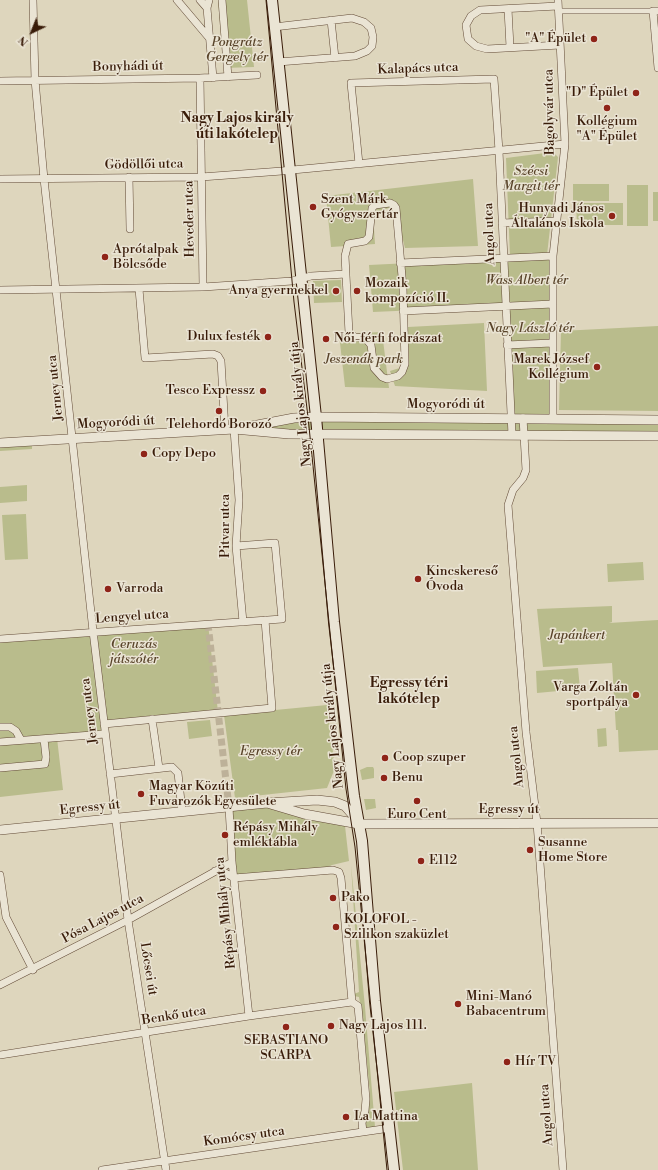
<!DOCTYPE html>
<html>
<head>
<meta charset="utf-8">
<style>
	body { margin:0 }
	#map { position:relative; width:658px; height:1170px; overflow:hidden; background:#ded6bd; font-family:"Libre Bodoni",serif }
	canvas { display:block }
	.north { position:absolute; left:12px; top:12px; width:40px; height:40px; -webkit-text-stroke:3px #eae4d4; paint-order:stroke; rotate:223deg; font-size:11px; font-weight:700; line-height:16px; text-align:center; color:#391c09 }
	.north::after { content:''; display:block; margin:auto; width:14px; height:18px; background:#391c09; clip-path:polygon(50% 0,100% 100%,50% 72%,0 100%) }
</style>
</head>
<body>
<div id="map">
<canvas width="658" height="1170"></canvas>
<div class="north">N</div>
</div>
<script>
const g = document.querySelector('canvas').getContext('2d');
g.lineJoin = 'round';
function fill(path, color) { g.fillStyle = color; g.fill(path, 'evenodd'); }
const poly = rows => new Path2D(rows.map(r => 'M' + r).join(''));
function trace(path, color, width, dash) { g.strokeStyle = color; g.lineWidth = width; g.lineCap = dash ? 'butt' : 'round'; g.setLineDash(dash || []); g.stroke(path); }
function drawText(font, color, halo, rows, align = 'center') {
  g.font = font + ' "Libre Bodoni",serif'; g.lineWidth = 3; g.setLineDash([]); g.textBaseline = 'middle'; g.strokeStyle = halo; g.fillStyle = color; for (const [text, x, y, turn = 0] of rows) {
    g.save(); g.translate(x, y); g.rotate((+turn || 0) * Math.PI / 180); g.textAlign = isNaN(turn) ? turn : align; if (halo) g.strokeText(text, 0, 0); g.fillText(text, 0, 0); g.restore();
  }
}
fill(poly([
	[218,0,247,0,254,67,224,68],
	[553,152,558,157,547,255,510,256,506,158],
	[473,179,478,246,405,248,394,206,373,214,375,244,331,247,326,196],
	[573,184,609,184,609,201,573,201],
	[627,185,648,185,648,226,627,226],
	[653,192,658,192,658,221,653,221],
	[576,203,623,203,623,225,577,225],
	[553,256,553,304,373,312,369,265],
	[341,280,342,302,314,303,313,281],
	[551,306,551,416,512,416,508,308],
	[484,323,487,391,395,386,390,371,409,365,408,327],
	[658,326,658,411,559,410,561,331],
	[382,332,389,388,345,387,339,334],
	[294,418,658,420,658,436,234,429],
	[32,443,32,449,0,451,0,445],
	[27,485,27,501,0,503,0,487],
	[26,514,28,559,5,560,2,515],
	[643,562,644,580,608,582,607,564],
	[612,606,612,622,609,623,658,620,658,750,619,752,618,730,616,730,612,663,543,667,537,609],
	[208,624,218,712,104,724,105,734,57,738,63,790,0,797,0,639],
	[578,668,580,689,537,693,536,671],
	[327,705,335,768,327,788,235,798,224,715],
	[210,720,212,736,189,739,187,722],
	[606,728,607,746,598,747,597,729],
	[367,767,373,767,374,769,374,778,362,780,360,770],
	[364,799,375,799,376,808,366,810],
	[270,807,345,826,349,861,332,865,320,871,234,878,226,811],
	[351,865,365,1007,375,1127,365,1128,364,1126,368,1113,370,1094,362,1014,359,997,354,996,354,994,359,992],
	[472,1083,478,1170,403,1170,394,1092]
]), '#b9bc8c');
trace(poly([
	[208,624,229,807]
]), '#bdb199', 7, [7, 3.5]);
const pedestrian = poly([
	[558,11,653,11]
]);
const minor = poly([
	[33,0,35,80,44,179,93,631,128,920,166,1170],
	[177,0,210,39],
	[200,0,207,8],
	[209,0,207,8,213,78],
	[222,0,228,77],
	[558,6,480,10,471,16,466,25,468,39,476,46,487,49,560,45],
	[508,9,510,47],
	[658,11,653,11,658,68],
	[331,20,335,58],
	[274,27,352,18,364,22,371,28,373,37,372,46,367,51,355,56,278,62],
	[200,78,203,287],
	[0,81,200,78,257,75],
	[359,164,351,83,494,79,499,151,512,435],
	[129,177,130,229],
	[0,179,201,177,282,171,565,144],
	[390,203,394,205,396,208,403,288,405,364,402,372,398,376,387,379,382,377,374,368,371,345,365,338,355,337,349,333,345,256,348,244,365,241,369,237,372,208,375,205,390,203],
	[502,223,556,221],
	[400,263,553,256],
	[139,289,145,358,213,354,218,356,221,361,225,430],
	[0,290,203,287,292,281,311,276,346,274],
	[403,311,553,304],
	[507,345,552,343],
	[523,418,526,470,523,478,513,490,508,505,526,732,537,823,563,1170],
	[553,419,553,256,565,144,558,0],
	[234,429,239,500,236,546,243,622],
	[0,639,282,619,275,543,236,546],
	[152,719,159,768],
	[104,724,272,708,265,620],
	[0,727,10,727,16,731,21,740],
	[0,742,105,734],
	[0,768,45,764,46,757,44,739],
	[110,774,172,767,178,773,182,811],
	[229,807,232,862,249,1016],
	[215,871,222,871,234,878,333,870,339,872,341,878,352,1002],
	[0,875,6,917,33,970],
	[0,985,128,920,232,862],
	[352,1002,358,1006,366,1099,365,1111,362,1123,363,1132],
	[0,1055,249,1016,352,1002],
	[102,1170,390,1128]
]);
const tertiary = poly([
	[247,427,294,418,316,417,658,420],
	[0,443,234,429,289,434,658,436],
	[267,803,304,814,359,824,658,823],
	[0,830,267,803,317,800,335,802,345,806,359,822]
]);
const secondary = poly([
	[272,0,316,417,334,622,354,796,362,841,375,1001,394,1170]
]);
trace(pedestrian, '#624a36', 6);
trace(minor, '#624a36', 8);
trace(tertiary, '#624a36', 10);
trace(secondary, '#391c09', 12);
trace(pedestrian, '#eae4d4', 5);
trace(minor, '#eae4d4', 7);
trace(tertiary, '#eae4d4', 9);
trace(secondary, '#eae4d4', 10);
trace(poly([
	[266,0,294,302,308,417,346,789,355,847,387,1170]
]), '#391c09', 1);
for (const [x, y, r, color] of [
	[594,39,4,"#8f2418"],
	[636,93,4,"#8f2418"],
	[607,108,4,"#8f2418"],
	[313,207,4,"#8f2418"],
	[612,216,4,"#8f2418"],
	[105,257,4,"#8f2418"],
	[336,291,4,"#8f2418"],
	[357,291,4,"#8f2418"],
	[268,337,4,"#8f2418"],
	[326,339,4,"#8f2418"],
	[597,367,4,"#8f2418"],
	[263,391,4,"#8f2418"],
	[219,411,4,"#8f2418"],
	[144,454,4,"#8f2418"],
	[418,579,4,"#8f2418"],
	[108,589,4,"#8f2418"],
	[636,695,4,"#8f2418"],
	[385,758,4,"#8f2418"],
	[384,778,4,"#8f2418"],
	[141,794,4,"#8f2418"],
	[417,801,4,"#8f2418"],
	[225,835,4,"#8f2418"],
	[530,850,4,"#8f2418"],
	[421,861,4,"#8f2418"],
	[333,898,4,"#8f2418"],
	[336,927,4,"#8f2418"],
	[458,1004,4,"#8f2418"],
	[331,1026,4,"#8f2418"],
	[286,1027,4,"#8f2418"],
	[507,1062,4,"#8f2418"],
	[346,1117,4,"#8f2418"]
]) { const dot = new Path2D(); dot.arc(x, y, r, 0, 2 * Math.PI); g.fillStyle = color; g.fill(dot); trace(dot, '#eae4d4', 1.5); }
drawText('13px', '#391c09', '#eae4d4', [
	["\"A\" Épület",586,39,"right"],
	["\"D\" Épület",628,93,"right"],
	["Kollégium",607,122,"center"],
	["\"A\" Épület",607,137,"center"],
	["Szent Márk",321,200],
	["Gyógyszertár",321,215],
	["Hunyadi János",604,209,"right"],
	["Általános Iskola",604,224,"right"],
	["Aprótalpak",113,250],
	["Bölcsőde",113,265],
	["Mozaik",365,284],
	["kompozíció II.",365,299],
	["Anya gyermekkel",328,291,"right"],
	["Dulux festék",260,337,"right"],
	["Női-férfi fodrászat",334,339],
	["Marek József",589,360,"right"],
	["Kollégium",589,375,"right"],
	["Tesco Expressz",255,391,"right"],
	["Telehordó Borozó",219,425,"center"],
	["Copy Depo",152,454],
	["Kincskereső",426,572],
	["Óvoda",426,587],
	["Varroda",116,589],
	["Varga Zoltán",628,688,"right"],
	["sportpálya",628,703,"right"],
	["Coop szuper",393,758],
	["Benu",392,778],
	["Magyar Közúti",149,787],
	["Fuvarozók Egyesülete",149,802],
	["Euro Cent",417,815,"center"],
	["Répásy Mihály",233,828],
	["emléktábla",233,843],
	["Susanne",538,843],
	["Home Store",538,858],
	["E112",429,861],
	["Pako",341,898],
	["KOLOFOL -",344,920],
	["Szilikon szaküzlet",344,935],
	["Mini-Manó",466,997],
	["Babacentrum",466,1012],
	["Nagy Lajos 111.",339,1026],
	["SEBASTIANO",286,1041,"center"],
	["SCARPA",286,1056,"center"],
	["Hír TV",515,1062],
	["La Mattina",354,1117]
], 'left');
drawText('italic 13px', '#59442a', '#eae4d4', [
	["Pongrátz",237,43],
	["Gergely tér",237,58],
	["Szécsi",531,172],
	["Margit tér",531,187],
	["Wass Albert tér",527,281],
	["Nagy László tér",530,329],
	["Jeszenák park",364,360],
	["Japánkert",577,636],
	["Ceruzás",134,645],
	["játszótér",134,660],
	["Egressy tér",271,752]
]);
drawText('13px', '#391c09', '#eae4d4', [
	["Bonyhádi út",128,67,-1],
	["Kalapács utca",418,69,-2],
	["Bagolyvár utca",550,112,-91],
	["Gödöllői utca",144,165,-1],
	["Heveder utca",190,219,-91],
	["Angol utca",490,234,-92],
	["Jerney utca",56,388,-96],
	["Nagy Lajos király útja",301,404,-96],
	["Mogyoródi út",446,405],
	["Mogyoródi út",116,423,-3],
	["Pitvar utca",226,526,-90],
	["Lengyel utca",132,617,-4],
	["Jerney utca",90,711,-97],
	["Nagy Lajos király útja",333,726,-96],
	["Angol utca",517,757,-96],
	["Egressy út",90,808,-6],
	["Egressy út",509,810],
	["Répásy Mihály utca",226,913,-96],
	["Pósa Lajos utca",103,919,-28],
	["Lőcsei út",148,969,81],
	["Benkő utca",174,1016,-9],
	["Angol utca",547,1115,-94],
	["Komócsy utca",244,1137,-8]
]);
drawText('bold 14px', '#391c09', '#eae4d4', [
	["Nagy Lajos király",237,119],
	["úti lakótelep",237,135],
	["Egressy téri",409,684],
	["lakótelep",409,700]
]);
</script>
</body>
</html>
